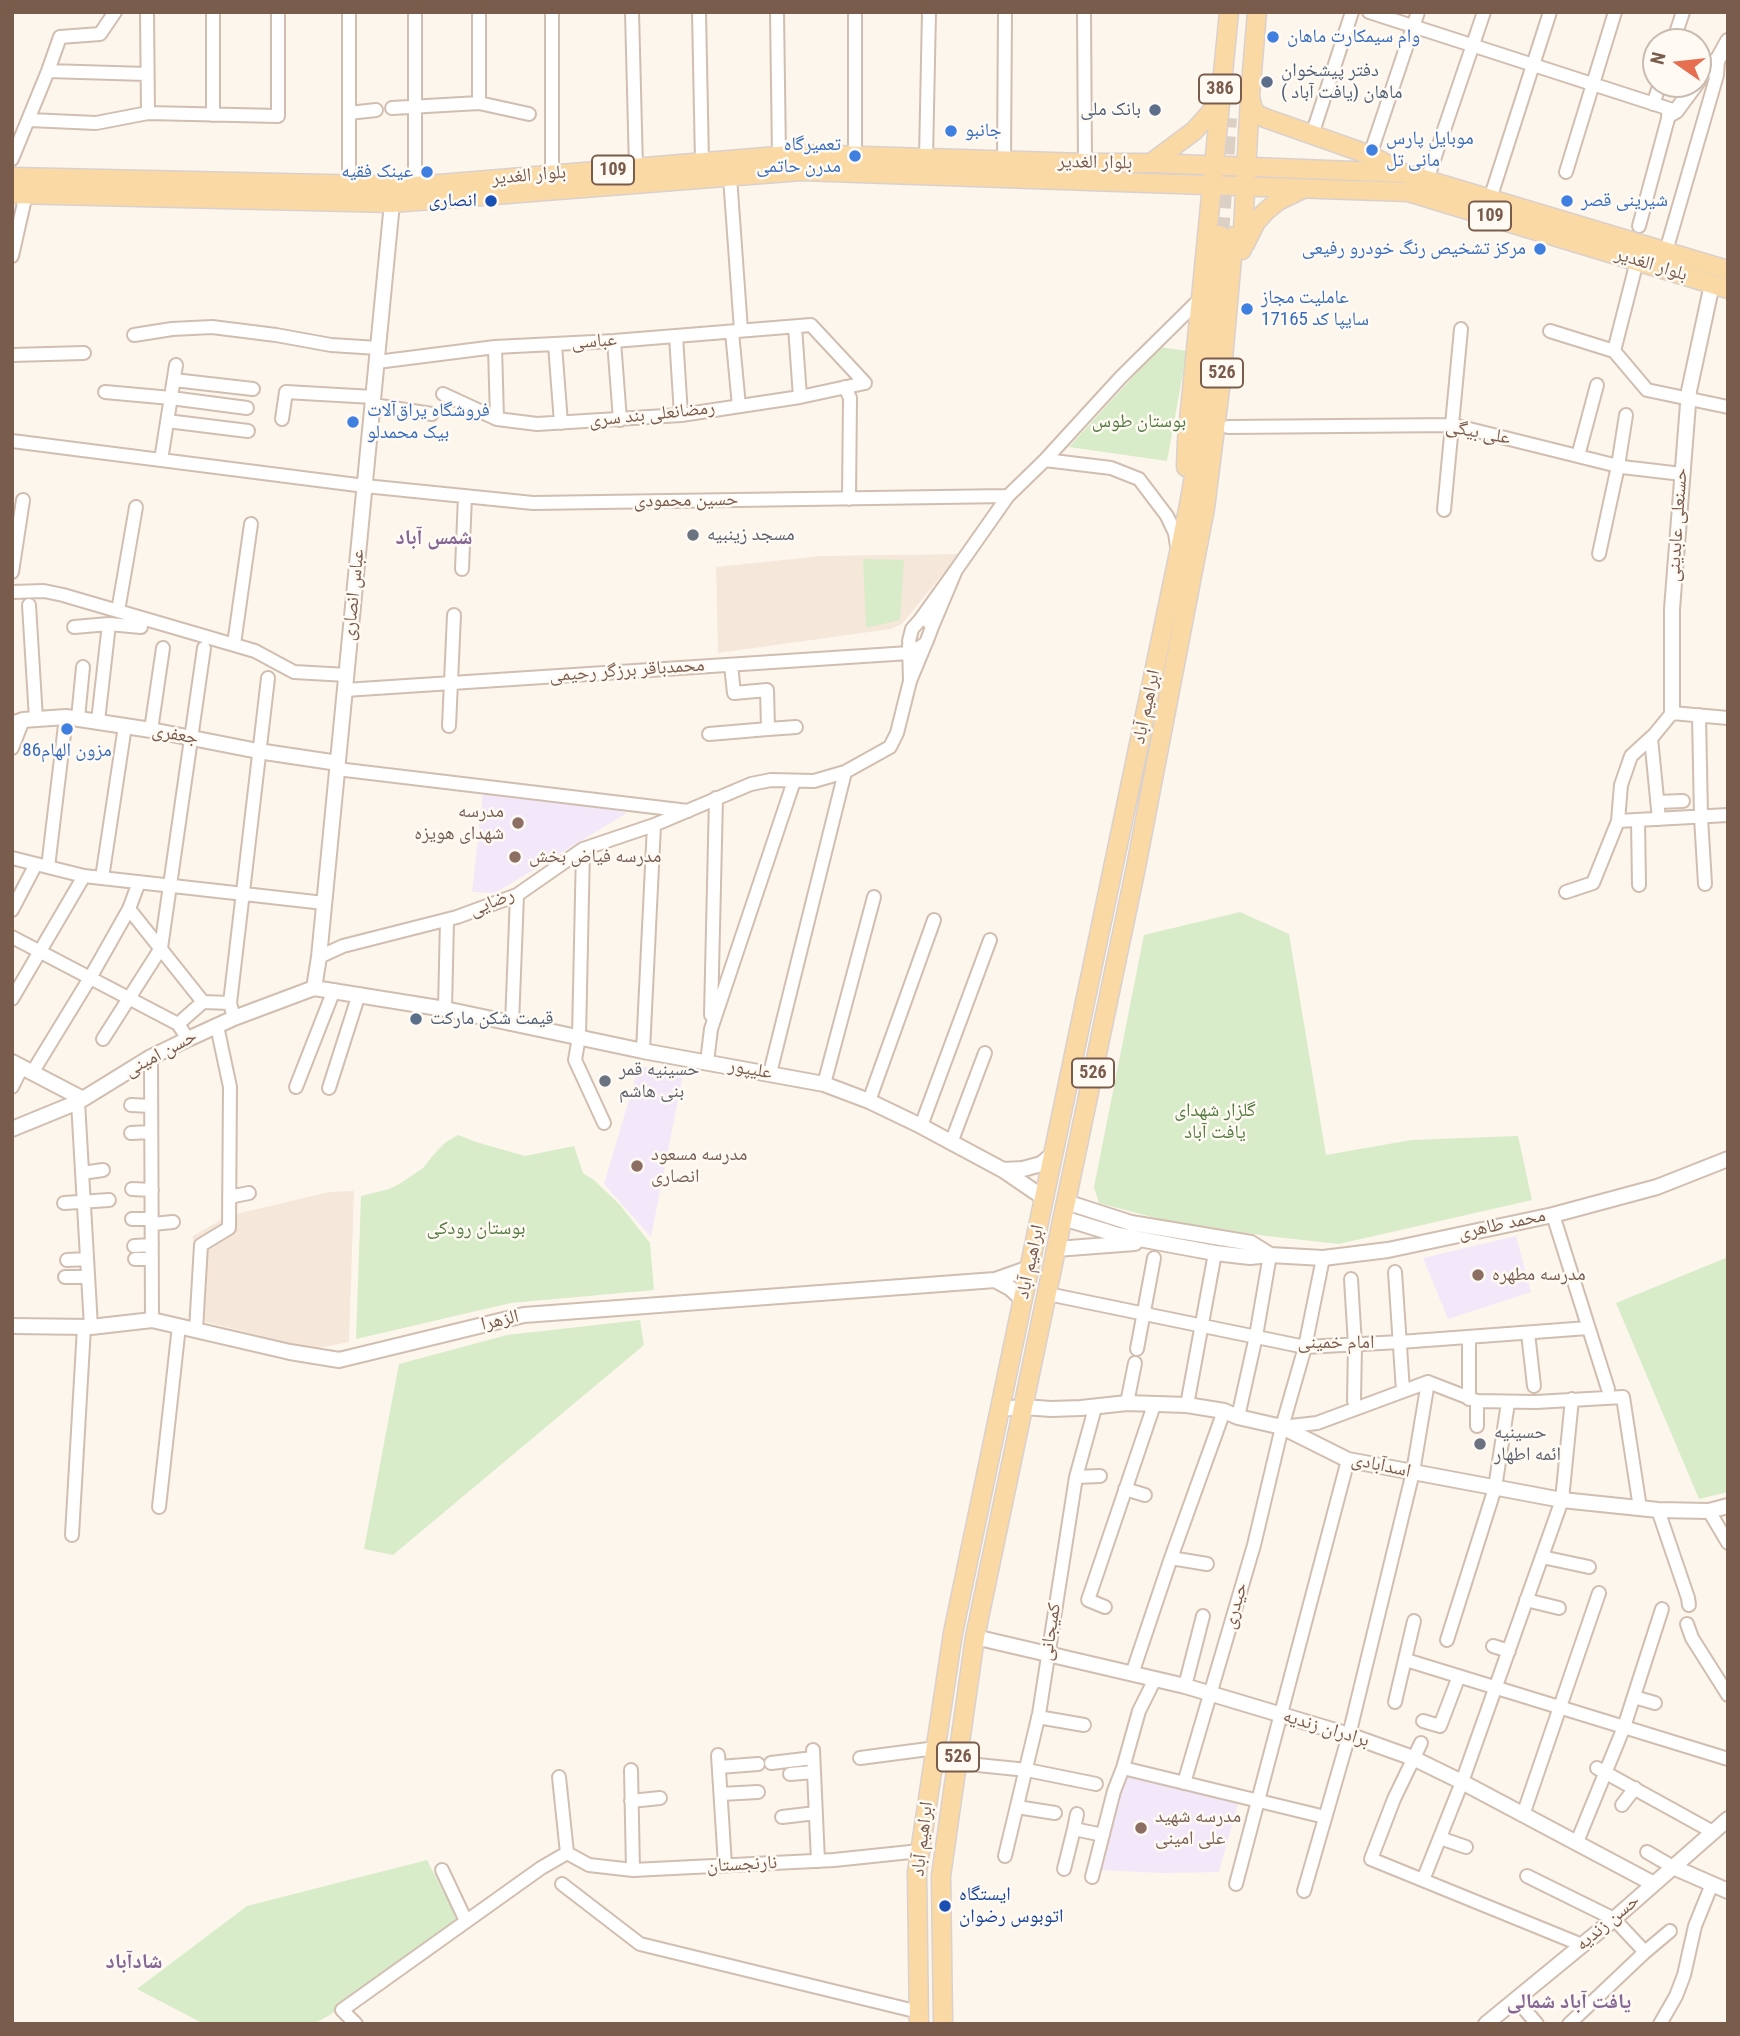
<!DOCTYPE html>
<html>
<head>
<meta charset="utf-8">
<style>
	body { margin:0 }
	#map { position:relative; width:1740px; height:2036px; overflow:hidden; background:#fdf6ec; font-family:"Roboto Condensed",sans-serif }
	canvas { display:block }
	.frame { position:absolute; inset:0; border:14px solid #7a5c4d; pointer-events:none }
	.north { position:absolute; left:1642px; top:28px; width:70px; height:70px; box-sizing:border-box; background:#fffaf3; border:2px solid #cabbb1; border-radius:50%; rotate:284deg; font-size:19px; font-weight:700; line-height:28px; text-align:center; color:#7a5c4d }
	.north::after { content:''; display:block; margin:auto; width:24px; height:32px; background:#e76f51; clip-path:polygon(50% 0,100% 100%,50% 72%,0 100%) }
</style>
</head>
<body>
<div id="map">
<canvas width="1740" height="2036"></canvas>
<div class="frame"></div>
<div class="north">N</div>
</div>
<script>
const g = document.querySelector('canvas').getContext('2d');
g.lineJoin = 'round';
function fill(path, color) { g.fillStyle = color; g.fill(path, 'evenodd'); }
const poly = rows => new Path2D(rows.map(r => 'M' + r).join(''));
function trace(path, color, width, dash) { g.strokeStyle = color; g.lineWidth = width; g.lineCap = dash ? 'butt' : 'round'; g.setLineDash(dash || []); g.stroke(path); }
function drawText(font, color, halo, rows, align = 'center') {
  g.font = font + ' "Roboto Condensed","Noto Naskh Arabic",sans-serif'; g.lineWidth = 5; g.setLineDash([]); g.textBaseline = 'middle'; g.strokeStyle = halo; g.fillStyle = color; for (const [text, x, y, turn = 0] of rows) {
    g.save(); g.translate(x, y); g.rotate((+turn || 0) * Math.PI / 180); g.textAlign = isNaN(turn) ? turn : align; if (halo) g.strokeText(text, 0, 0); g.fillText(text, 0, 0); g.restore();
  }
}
fill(poly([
	[959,554,902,624,891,629,718,653,716,567,821,556],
	[354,1191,349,1342,313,1349,194,1319,193,1236,228,1216,329,1192]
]), '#f5e8da');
fill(poly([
	[483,792,608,808,627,813,495,893,472,892],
	[639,1066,683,1074,651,1237,604,1184],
	[1516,1236,1531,1292,1448,1319,1423,1258],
	[1125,1771,1238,1803,1219,1872,1162,1873,1099,1870]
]), '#f3e8fa');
fill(poly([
	[1160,347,1187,351,1167,461,1069,447],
	[863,559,904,560,900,620,866,628],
	[1240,912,1289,934,1326,1155,1411,1140,1518,1136,1532,1200,1339,1244,1266,1236,1163,1220,1099,1203,1094,1187,1144,935],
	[458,1135,476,1142,525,1156,574,1146,583,1173,594,1180,620,1205,650,1243,654,1290,511,1303,356,1339,361,1196,389,1189,401,1183,423,1168,435,1153,446,1142],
	[1728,1257,1728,1492,1699,1499,1616,1303],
	[640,1320,644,1345,393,1555,364,1549,399,1364,507,1335],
	[427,1860,459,1922,333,2013,314,2024,204,2024,137,1989,247,1906]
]), '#d8ecc9');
trace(poly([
	[1220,235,1228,118]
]), '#dcd0c4', 18, [18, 9]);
const minor = poly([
	[147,12,148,113],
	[632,12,636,168],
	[699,12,702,162],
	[777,12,779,156],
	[1084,12,1085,163],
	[1369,12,1676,111],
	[1673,42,1683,12],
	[48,71,146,74],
	[479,103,479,12],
	[1653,104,1660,84],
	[392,108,479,103,529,114],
	[349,113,376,110],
	[213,115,213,12],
	[29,120,96,123,148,113,278,116,278,12],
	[1312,135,1352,12],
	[1370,155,1418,12],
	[855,156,855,12],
	[926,158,929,12],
	[12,159,48,71,60,37,100,34,115,12],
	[1004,161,1005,12],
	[1566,172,1615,12],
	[552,174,552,12],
	[730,177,741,330],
	[1427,180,1484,12],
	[349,186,349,12],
	[415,186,415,12],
	[1490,199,1550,12],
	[1639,226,1669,115],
	[1666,251,1717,75,1718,59],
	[12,256,26,194],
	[795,327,800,397],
	[1550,331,1614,351,1647,390,1728,407],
	[732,332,739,406],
	[134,335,172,329,212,327,276,335,331,345,378,348],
	[676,336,681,415],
	[614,341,620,420],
	[555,345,561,423],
	[495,347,497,419],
	[1614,351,1637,261],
	[12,355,84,353],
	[377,362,495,347,614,341,811,325,865,383],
	[174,380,253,389],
	[845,387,850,398,849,499],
	[105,392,171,398,247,408],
	[443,394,497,419,537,424,681,415,800,397,865,383],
	[373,405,432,414],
	[282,419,286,392,373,397],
	[167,421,248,431],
	[1228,427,1453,425,1622,467,1682,474],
	[12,441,365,486,533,503,1008,496],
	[1578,456,1597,385],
	[161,460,176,365],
	[1045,460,1111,468,1139,479,1167,516,1175,533,1177,546],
	[1444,510,1461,329],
	[1599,554,1618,466,1626,415],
	[462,569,465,496],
	[956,570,1008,496,1045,460,1121,377,1201,298],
	[12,572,23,500],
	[12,592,44,591,63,595,255,651,294,672,347,675],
	[29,605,36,719],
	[118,611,136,507],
	[927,619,932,627,926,643,916,650,911,647,909,641,912,629,920,620,927,619],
	[920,620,956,570,932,627],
	[74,627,109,624,141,627],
	[234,644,251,524],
	[909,645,910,681,925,645],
	[345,690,909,653],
	[1699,715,1701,817,1705,884],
	[78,718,83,667],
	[98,721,109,624],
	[449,726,454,615],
	[768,729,796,727],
	[151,730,163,648],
	[709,734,768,729,767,690,734,693,731,665],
	[1651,738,1659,819],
	[12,748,23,720],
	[337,769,688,811],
	[1657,802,1683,801],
	[1638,820,1639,885],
	[1618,821,1728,815],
	[583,849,579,1037,575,1060,604,1123],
	[12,858,84,876,324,903],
	[48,867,66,717],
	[102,878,125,726],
	[1566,892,1593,883,1618,821,1621,785,1631,756,1654,735,1672,713,1728,718],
	[129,909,203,1002],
	[12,910,36,864],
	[12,937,178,1024,188,1039],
	[319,957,343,946,457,917,517,895,583,849,654,825,751,784,771,780,814,781,845,772,890,747,897,733,910,681],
	[12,999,84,876],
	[445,1009,447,920],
	[711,1015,716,798],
	[234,1018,230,1003,268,678],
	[178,1024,203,1002,230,1003],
	[512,1024,517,895],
	[103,1039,161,948,204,648],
	[643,1051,654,825],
	[151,1057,152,1320],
	[707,1062,711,1029,794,781],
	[32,1073,90,978,129,909,139,882],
	[770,1073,845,772],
	[824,1084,874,897],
	[12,1087,22,1067],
	[296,1087,334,990],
	[329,1088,359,994],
	[869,1101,934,920],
	[78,1102,91,1327],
	[131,1105,151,1106],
	[921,1126,990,940],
	[131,1133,151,1132],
	[951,1143,985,1053],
	[82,1173,103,1170],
	[132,1189,152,1190],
	[229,1197,249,1193],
	[64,1203,109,1200],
	[1553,1215,1608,1389],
	[132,1219,152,1219],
	[152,1224,173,1222],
	[134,1246,152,1245],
	[135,1259,152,1259],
	[67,1260,87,1259],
	[1395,1272,1403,1391],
	[65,1277,88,1277],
	[1351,1279,1355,1345,1354,1401],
	[1048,1294,1305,1347,1400,1342,1588,1328],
	[196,1330,201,1245,229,1228,230,1087,217,1026],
	[1528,1333,1534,1386],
	[1469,1337,1469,1399],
	[1137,1349,1154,1258],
	[1127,1403,1135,1363],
	[1187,1405,1215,1253],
	[1238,1417,1256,1336,1270,1255],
	[1477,1426,1477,1401],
	[1282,1427,1317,1423,1428,1382,1477,1401,1536,1402,1623,1397,1640,1508],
	[1076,1477,1100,1476],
	[1125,1489,1145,1495],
	[159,1507,179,1326],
	[1658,1510,1688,1598,1689,1605],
	[1709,1511,1728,1543],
	[72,1535,84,1327],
	[1542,1557,1589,1567],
	[1171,1558,1207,1564],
	[1526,1600,1559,1608],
	[1105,1607,1088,1600,1154,1405],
	[1687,1624,1692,1638,1728,1695],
	[1447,1640,1495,1488,1508,1403],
	[1493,1646,1509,1651],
	[1406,1660,1728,1759],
	[1132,1674,1171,1558,1224,1411],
	[1185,1686,1203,1616],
	[1634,1697,1655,1703],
	[1395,1702,1414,1621],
	[1038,1717,1084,1725],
	[1423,1721,1440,1726,1459,1676],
	[1421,1743,1394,1799,1371,1859,1582,1945],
	[813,1750,818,1861],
	[718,1755,725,1865],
	[860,1758,936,1748],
	[771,1763,813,1758],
	[978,1765,1027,1770,1096,1784],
	[719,1767,758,1764],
	[1123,1768,1325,1817],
	[1597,1768,1713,1832],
	[631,1770,633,1870],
	[790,1774,814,1772],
	[559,1777,567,1853],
	[1184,1783,1254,1545,1282,1427,1305,1347,1323,1258],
	[721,1794,758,1792],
	[631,1801,660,1798],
	[1622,1805,1635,1788],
	[1017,1807,1055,1813],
	[1523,1815,1599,1593],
	[782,1817,816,1813],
	[1074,1829,1077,1814],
	[1440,1838,1466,1847],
	[1577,1842,1624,1727,1662,1609],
	[1647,1852,1673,1867],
	[567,1853,589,1865,633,1870,834,1860,920,1851],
	[1005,1856,1039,1714,1076,1477,1095,1408],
	[1064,1869,1074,1829,1103,1835],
	[442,1870,466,1921],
	[1527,1876,1614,1919,1645,1952],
	[1092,1877,1114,1791,1123,1768,1139,1711,1155,1679],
	[1423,1880,1462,1782,1562,1500,1572,1399],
	[562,1884,640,1944,919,2012],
	[1236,1884,1348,1460],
	[1304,1891,1349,1735,1413,1472,1428,1382],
	[1516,1999,1537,2024],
	[356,2024,342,2010,541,1868,567,1853],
	[1569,2024,1645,1952,1670,1931],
	[1660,2024,1676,1996,1684,1975,1695,1926,1712,1884]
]);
const tertiary = poly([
	[1698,81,1710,65,1718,59,1728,41],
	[1669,115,1676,111,1696,84],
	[1672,713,1672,609,1689,391,1712,284],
	[12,724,23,720,66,717,151,730,258,751,338,763],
	[314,988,319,957,392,203],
	[12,1062,83,1099],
	[12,1129,78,1102,151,1057,188,1039,234,1018,314,988,445,1009,643,1051,824,1084,869,1101,921,1126,1003,1170,1044,1198],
	[1003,1170,1023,1169,1041,1164,1054,1153],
	[1066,1202,1131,1223,1251,1243,1270,1255],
	[1063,1218,1118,1235,1215,1253,1250,1257,1270,1255,1323,1258,1388,1250,1553,1215,1657,1187,1728,1159],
	[1056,1249,1135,1243],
	[995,1280,1010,1288,1020,1297,1022,1306],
	[12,1326,91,1327,152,1320,290,1352,339,1360,524,1315,995,1280,1029,1268],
	[1000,1409,1023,1407,1051,1409,1081,1408,1127,1403,1187,1405,1224,1411,1238,1417,1282,1427,1348,1460,1413,1472,1562,1500,1658,1510,1709,1511,1728,1506],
	[975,1637,1185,1686,1349,1735,1413,1758,1462,1782,1654,1884],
	[1673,1867,1728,1891],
	[1486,2024,1614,1919,1728,1819]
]);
const primary = poly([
	[1250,96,1253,109,1258,115,1265,118,1370,155,1398,170],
	[1151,163,1194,131,1211,112,1217,98],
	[12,177,415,186,802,154,1085,163,1151,163,1404,173,1728,270],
	[12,194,392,203,801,171,1408,192,1728,289],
	[1245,244,1256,222,1266,211,1278,201,1305,188],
	[1242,250,1250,96,1257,12],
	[1186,467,1187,441,1229,12],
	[919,2024,917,1872,953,1633,1189,505,1203,424,1209,379,1220,235],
	[943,2024,941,1876,975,1637,1136,867,1205,508,1221,381,1234,236]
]);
trace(minor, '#d1beb0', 16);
trace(tertiary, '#d1beb0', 18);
trace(primary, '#dad1cd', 21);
trace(minor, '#fff', 12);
trace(tertiary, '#fff', 14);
trace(primary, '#fbd9a5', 18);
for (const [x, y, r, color] of [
	[1273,37,7,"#3f7fe0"],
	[1267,82,7,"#5c6f8a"],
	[1155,110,7,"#5c6f8a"],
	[951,131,7,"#3f7fe0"],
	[1372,150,7,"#3f7fe0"],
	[855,156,7,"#3f7fe0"],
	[427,172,7,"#3f7fe0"],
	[491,201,7,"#1a4fb4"],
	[1567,201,7,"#3f7fe0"],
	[1540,249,7,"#3f7fe0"],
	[1247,309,7,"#3f7fe0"],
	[353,422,7,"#3f7fe0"],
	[693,535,7,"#6b7280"],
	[67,729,7,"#3f7fe0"],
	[518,823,7,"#8d6e63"],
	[515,857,7,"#8d6e63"],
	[416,1019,7,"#5c6f8a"],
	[605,1081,7,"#6b7280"],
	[637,1166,7,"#8d6e63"],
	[1478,1275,7,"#8d6e63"],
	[1480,1444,7,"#6b7280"],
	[1141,1828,7,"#8d6e63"],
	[945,1906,7,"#1a4fb4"]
]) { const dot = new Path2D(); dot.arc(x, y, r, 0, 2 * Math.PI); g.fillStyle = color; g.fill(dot); trace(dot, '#fffaf3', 2.5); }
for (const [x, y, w] of [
	[1220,89,42],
	[613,170,42],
	[1490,216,42],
	[1222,373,42],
	[1093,1073,42],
	[958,1757,42]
]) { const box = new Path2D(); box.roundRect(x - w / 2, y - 14.5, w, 29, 5); g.fillStyle = '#fffaf3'; g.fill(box); trace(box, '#7a5c4d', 2); }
drawText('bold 18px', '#7a5c4d', null, [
	["386",1220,89],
	["109",613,170],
	["109",1490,216],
	["526",1222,373],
	["526",1093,1073],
	["526",958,1757]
]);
drawText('19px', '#366cbe', '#fffaf3', [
	["وام سیمکارت ماهان",1287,37],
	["جانبو",965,131],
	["موبایل پارس",1386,139],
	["مانی تل",1386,161],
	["تعمیرگاه",841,145,"right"],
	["مدرن حاتمی",841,167,"right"],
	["عینک فقیه",413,172,"right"],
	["شیرینی قصر",1581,201],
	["مرکز تشخیص رنگ خودرو رفیعی",1526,249,"right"],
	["عاملیت مجاز",1261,298],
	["سایپا کد 17165",1261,320],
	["فروشگاه یراق‌آلات",367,411],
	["بیک محمدلو",367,433],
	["مزون الهام86",67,751,"center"]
], 'left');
drawText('19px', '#4e5e75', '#fffaf3', [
	["دفتر پیشخوان",1281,71],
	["ماهان (یافت آباد )",1281,93],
	["بانک ملی",1141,110,"right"],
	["قیمت شکن مارکت",430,1019]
], 'left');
drawText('19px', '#7a5c4d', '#fffaf3', [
	["بلوار الغدیر",1095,163,1],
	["بلوار الغدیر",529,176,-5],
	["بلوار الغدیر",1651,265,17],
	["عباسی",594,342,-4],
	["رمضانعلی بند سری",652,415,-6],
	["علی بیگی",1478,433,11],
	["حسین محمودی",686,501,-1],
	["حسنعلی عابدینی",1678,525,-86],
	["عباس انصاری",354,595,-84],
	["محمدباقر برزگر رحیمی",627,671,-4],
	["ابراهیم آباد",1147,707,-78],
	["جعفری",175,735,10],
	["رضایی",492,903,-22],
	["حسن امینی",161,1054,-28],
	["علیپور",750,1070,10],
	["محمد طاهری",1502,1225,-12],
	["ابراهیم آباد",1031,1262,-78],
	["الزهرا",500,1321,-13],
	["امام خمینی",1336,1343],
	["اسدآبادی",1381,1466,12],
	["حیدری",1236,1606,-74],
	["کمیجانی",1051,1632,-81],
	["برادران زندیه",1326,1729,17],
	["ابراهیم آباد",923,1839,-83],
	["نارنجستان",742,1865,-3],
	["حسن زندیه",1608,1923,-40]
]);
drawText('19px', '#164399', '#fffaf3', [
	["انصاری",477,201],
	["ایستگاه",959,1895,"left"],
	["اتوبوس رضوان",959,1917,"left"]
], 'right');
drawText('19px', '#537a41', '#fffaf3', [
	["بوستان طوس",1139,422],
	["گلزار شهدای",1215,1111],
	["یافت آباد",1215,1133],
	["بوستان رودکی",476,1229]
]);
drawText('19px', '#5b616d', '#fffaf3', [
	["مسجد زینبیه",707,535],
	["حسینیه قمر",619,1070],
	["بنی هاشم",619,1092],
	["حسینیه",1494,1433],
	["ائمه اطهار",1494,1455]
], 'left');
drawText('19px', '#785e54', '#fffaf3', [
	["مدرسه",504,812,"right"],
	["شهدای هویزه",504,834,"right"],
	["مدرسه فیاض بخش",529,857],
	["مدرسه مسعود",651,1155],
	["انصاری",651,1177],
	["مدرسه مطهره",1492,1275],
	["مدرسه شهید",1155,1817],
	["علی امینی",1155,1839]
], 'left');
drawText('bold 21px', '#846695', '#fffaf3', [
	["شمس آباد",434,539],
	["شادآباد",134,1963],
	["یافت آباد شمالی",1569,2003]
]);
</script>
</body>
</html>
